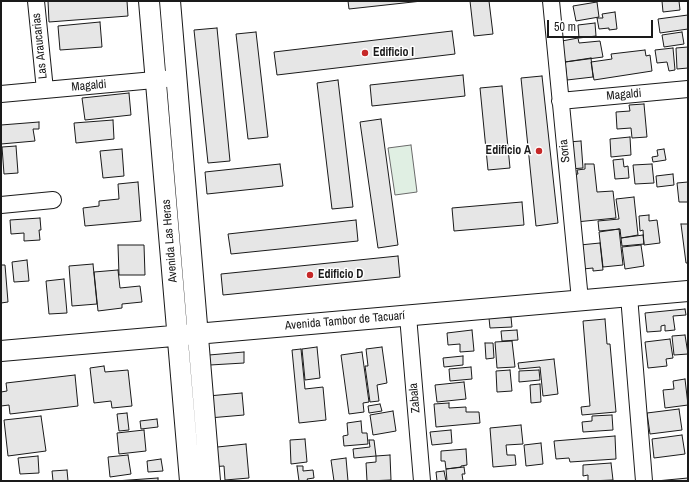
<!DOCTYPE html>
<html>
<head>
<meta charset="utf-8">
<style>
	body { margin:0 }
	#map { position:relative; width:689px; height:482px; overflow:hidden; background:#fff; font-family:"Archivo Narrow",sans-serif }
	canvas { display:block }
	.frame { position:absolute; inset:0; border:2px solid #1a1a1a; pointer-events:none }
	.scale { position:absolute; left:547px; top:20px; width:106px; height:18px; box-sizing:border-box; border:2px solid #1a1a1a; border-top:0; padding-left:5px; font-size:12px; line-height:14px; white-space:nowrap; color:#1a1a1a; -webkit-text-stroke:3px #fff; paint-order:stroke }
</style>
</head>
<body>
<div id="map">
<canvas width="689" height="482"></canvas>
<div class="frame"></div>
<div class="scale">50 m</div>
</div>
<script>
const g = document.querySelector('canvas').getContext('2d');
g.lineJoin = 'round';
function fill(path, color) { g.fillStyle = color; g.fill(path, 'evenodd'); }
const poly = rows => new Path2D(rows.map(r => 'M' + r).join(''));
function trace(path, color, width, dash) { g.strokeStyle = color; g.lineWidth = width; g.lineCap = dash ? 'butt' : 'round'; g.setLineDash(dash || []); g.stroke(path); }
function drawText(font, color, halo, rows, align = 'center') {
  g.font = font + ' "Archivo Narrow",sans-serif'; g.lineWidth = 3; g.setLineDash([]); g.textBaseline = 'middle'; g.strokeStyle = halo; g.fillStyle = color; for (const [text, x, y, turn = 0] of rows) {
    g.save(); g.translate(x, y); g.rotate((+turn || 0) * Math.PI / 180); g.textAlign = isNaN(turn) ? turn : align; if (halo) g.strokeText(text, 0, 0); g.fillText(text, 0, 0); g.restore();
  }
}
const green = poly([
	[411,145,417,192,395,195,388,148,411,145]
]);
fill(green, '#e0efe3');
trace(green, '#6a6a6a', 1);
const building = poly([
	[48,1,127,1,128,16,49,22,48,1],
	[348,1,422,1,349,9,348,1],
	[470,1,489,1,493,34,474,36,470,1],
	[662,1,679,1,680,10,663,12,662,1],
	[597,2,599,17,576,21,573,6,597,2],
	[615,12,617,29,609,30,609,28,599,29,597,18,603,18,602,14,615,12],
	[688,15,688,29,660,33,658,19,688,15],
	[100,22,102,47,60,50,58,26,100,22],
	[595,23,596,36,579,38,578,25,595,23],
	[217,28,230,161,208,163,194,30,217,28],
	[452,31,455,54,277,75,274,52,452,31],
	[256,32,268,137,248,139,236,34,256,32],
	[682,32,684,44,664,47,662,35,682,32],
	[578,38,579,43,600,41,603,57,565,62,562,41,578,38],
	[688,47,688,68,677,69,676,48,688,47],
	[673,48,675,70,669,71,667,62,657,63,655,50,673,48],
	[645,50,646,56,650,55,652,71,594,80,591,62,612,59,611,54,645,50],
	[591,58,593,77,567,80,565,62,591,58],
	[463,75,465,96,372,106,370,85,463,75],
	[542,76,558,223,536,226,521,78,542,76],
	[338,80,353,207,332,209,317,83,338,80],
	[502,86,510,168,488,170,480,88,502,86],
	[129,93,131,115,85,120,82,98,129,93],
	[644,104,647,137,632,138,631,128,617,129,616,112,630,111,629,105,644,104],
	[381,119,398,245,378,248,360,122,381,119],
	[113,120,114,139,76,143,74,123,113,120],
	[39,122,39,129,33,129,35,141,1,144,1,125,39,122],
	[630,137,631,155,611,157,610,139,630,137],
	[581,141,583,168,570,169,568,142,581,141],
	[16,146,18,173,4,174,2,147,16,146],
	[122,149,124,176,103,178,100,151,122,149],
	[664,149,666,160,653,162,652,157,658,156,657,150,664,149],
	[623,159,624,167,628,166,629,178,615,179,613,160,623,159],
	[280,164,283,186,207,194,205,172,280,164],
	[585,164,594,164,597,192,613,191,616,218,576,222,571,175,578,174,577,170,585,169,585,164],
	[652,164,654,183,635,184,633,165,652,164],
	[673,174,674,185,657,187,656,176,673,174],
	[138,182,141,221,85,226,83,208,99,206,99,201,119,199,118,184,138,182],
	[688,182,688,202,679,202,677,183,688,182],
	[634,197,638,235,621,238,620,229,599,231,598,221,619,219,616,199,634,197],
	[522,202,524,225,454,231,452,208,522,202],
	[649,215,649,221,657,220,660,243,644,245,643,230,640,231,639,216,649,215],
	[40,218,41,230,39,230,40,240,24,241,24,233,11,234,10,220,40,218],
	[356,220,358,241,231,254,228,234,356,220],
	[681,224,688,224,688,263,686,263,681,224],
	[619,229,623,265,603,267,599,232,619,229],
	[643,235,644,244,622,246,621,238,643,235],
	[600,243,603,270,593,271,593,268,583,269,580,245,600,243],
	[118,245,144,245,145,275,119,275,118,245],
	[641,245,644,266,625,269,622,247,641,245],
	[398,256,400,277,223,295,221,274,398,256],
	[27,260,29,281,14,282,12,262,27,260],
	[93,264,97,304,72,306,69,266,93,264],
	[1,265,5,265,8,302,1,303,1,265],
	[118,270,120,288,140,286,142,302,122,304,122,308,98,311,94,272,118,270],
	[64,279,67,313,49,314,46,281,64,279],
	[685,309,686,315,673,316,675,330,665,331,665,325,661,326,661,331,647,332,645,313,685,309],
	[511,317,512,327,490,328,489,318,511,317],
	[605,319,607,344,610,344,616,412,582,415,581,407,590,406,583,321,605,319],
	[472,330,474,351,460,352,460,344,448,345,447,333,472,330],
	[517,330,518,340,502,341,501,331,517,330],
	[685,335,688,354,674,355,672,336,685,335],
	[670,339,673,358,666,359,667,366,648,368,645,342,670,339],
	[512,341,515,367,497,368,495,342,512,341],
	[485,343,493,343,494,358,486,359,485,343],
	[317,347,320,378,305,380,302,349,317,347],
	[382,347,387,383,377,385,379,401,370,402,365,366,368,366,366,349,382,347],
	[301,349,305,389,323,387,326,420,299,423,292,350,301,349],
	[244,352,244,363,210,365,209,355,244,352],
	[362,352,369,402,363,403,364,412,349,414,341,355,362,352],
	[463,356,463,365,444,367,443,358,463,356],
	[554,359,558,394,543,396,540,367,519,369,518,363,554,359],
	[104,366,105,372,128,370,132,406,112,408,111,401,94,403,90,368,104,366],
	[471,367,472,379,450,381,449,369,471,367],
	[510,370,512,391,497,392,496,371,510,370],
	[539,370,540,380,519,382,519,371,539,370],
	[75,375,78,406,10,414,9,405,1,406,1,392,7,391,6,383,75,375],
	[685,379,688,405,665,408,663,390,674,389,673,381,685,379],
	[464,382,466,399,437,402,435,385,464,382],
	[540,384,541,402,531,403,530,385,540,384],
	[242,393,244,415,209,418,208,396,242,393],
	[449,403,449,408,466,407,466,412,479,412,480,423,436,427,434,404,449,403],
	[380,404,382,411,369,413,368,406,380,404],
	[679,409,682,430,650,434,647,413,679,409],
	[393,411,396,431,373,435,370,415,393,411],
	[127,413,129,430,119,431,117,414,127,413],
	[612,415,613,430,583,432,582,422,592,421,592,416,612,415],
	[41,416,46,451,8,456,4,420,41,416],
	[157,419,158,427,141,429,140,421,157,419],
	[361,421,362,433,367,433,368,444,344,446,343,436,348,435,347,423,361,421],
	[521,425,523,444,506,445,507,455,515,455,516,465,493,467,490,428,521,425],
	[144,430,146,451,119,454,117,433,144,430],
	[451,430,452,443,432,445,430,432,451,430],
	[682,435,685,454,654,458,652,439,682,435],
	[615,436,616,459,570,462,569,458,556,459,554,441,615,436],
	[305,439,307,462,291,464,290,440,305,439],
	[369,440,374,440,376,456,354,458,353,449,370,447,369,440],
	[541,443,543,464,526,466,524,445,541,443],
	[246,444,249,478,225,480,224,466,210,467,208,448,246,444],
	[466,449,467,465,461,466,461,467,446,469,445,461,441,461,441,451,466,449],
	[128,455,131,474,110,477,108,457,128,455],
	[390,455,391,480,367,481,366,463,376,462,376,456,390,455],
	[38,456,39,473,20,474,18,458,38,456],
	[346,458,348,481,334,481,331,460,346,458],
	[161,459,163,471,148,472,147,461,161,459],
	[611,463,613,480,588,481,588,475,583,476,583,465,611,463],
	[297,466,303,466,303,471,313,470,314,478,307,479,308,481,299,481,297,466],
	[464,467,465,474,462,474,463,481,447,481,446,469,464,467],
	[67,470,68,481,53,481,52,471,67,470],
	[444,471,446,481,437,481,436,472,444,471],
	[158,478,158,481,115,481,158,478],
	[688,478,688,481,656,481,688,478]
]);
fill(building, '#e6e6e6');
trace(building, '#1a1a1a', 1);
const minor = poly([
	[36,1,45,90],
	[551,1,580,300],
	[1,94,176,78],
	[560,101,688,89],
	[1,205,53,200],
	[629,296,644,481],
	[408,316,422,481]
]);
const major = poly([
	[149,1,190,481],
	[170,1,210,481],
	[1,351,688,291]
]);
trace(minor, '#1a1a1a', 18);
trace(major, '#1a1a1a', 22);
trace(minor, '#fff', 16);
trace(major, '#fff', 20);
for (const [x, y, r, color] of [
	[365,53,4,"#c62828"],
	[539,151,4,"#c62828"],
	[310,275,4,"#c62828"]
]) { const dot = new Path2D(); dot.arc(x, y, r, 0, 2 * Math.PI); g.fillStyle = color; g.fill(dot); trace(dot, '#fff', 1.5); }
drawText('12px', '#1a1a1a', '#fff', [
	["Las Araucarias",40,46,-96],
	["Magaldi",89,86,-5],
	["Magaldi",624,95,-5],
	["Soria",565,151,-96],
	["Avenida Las Heras",170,241,-95],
	["Avenida Tambor de Tacuarí",345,321,-5],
	["Zabala",415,398,-95]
]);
drawText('bold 12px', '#1a1a1a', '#fff', [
	["Edificio I",373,53],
	["Edificio A",531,151,"right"],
	["Edificio D",318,275]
], 'left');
</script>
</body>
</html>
